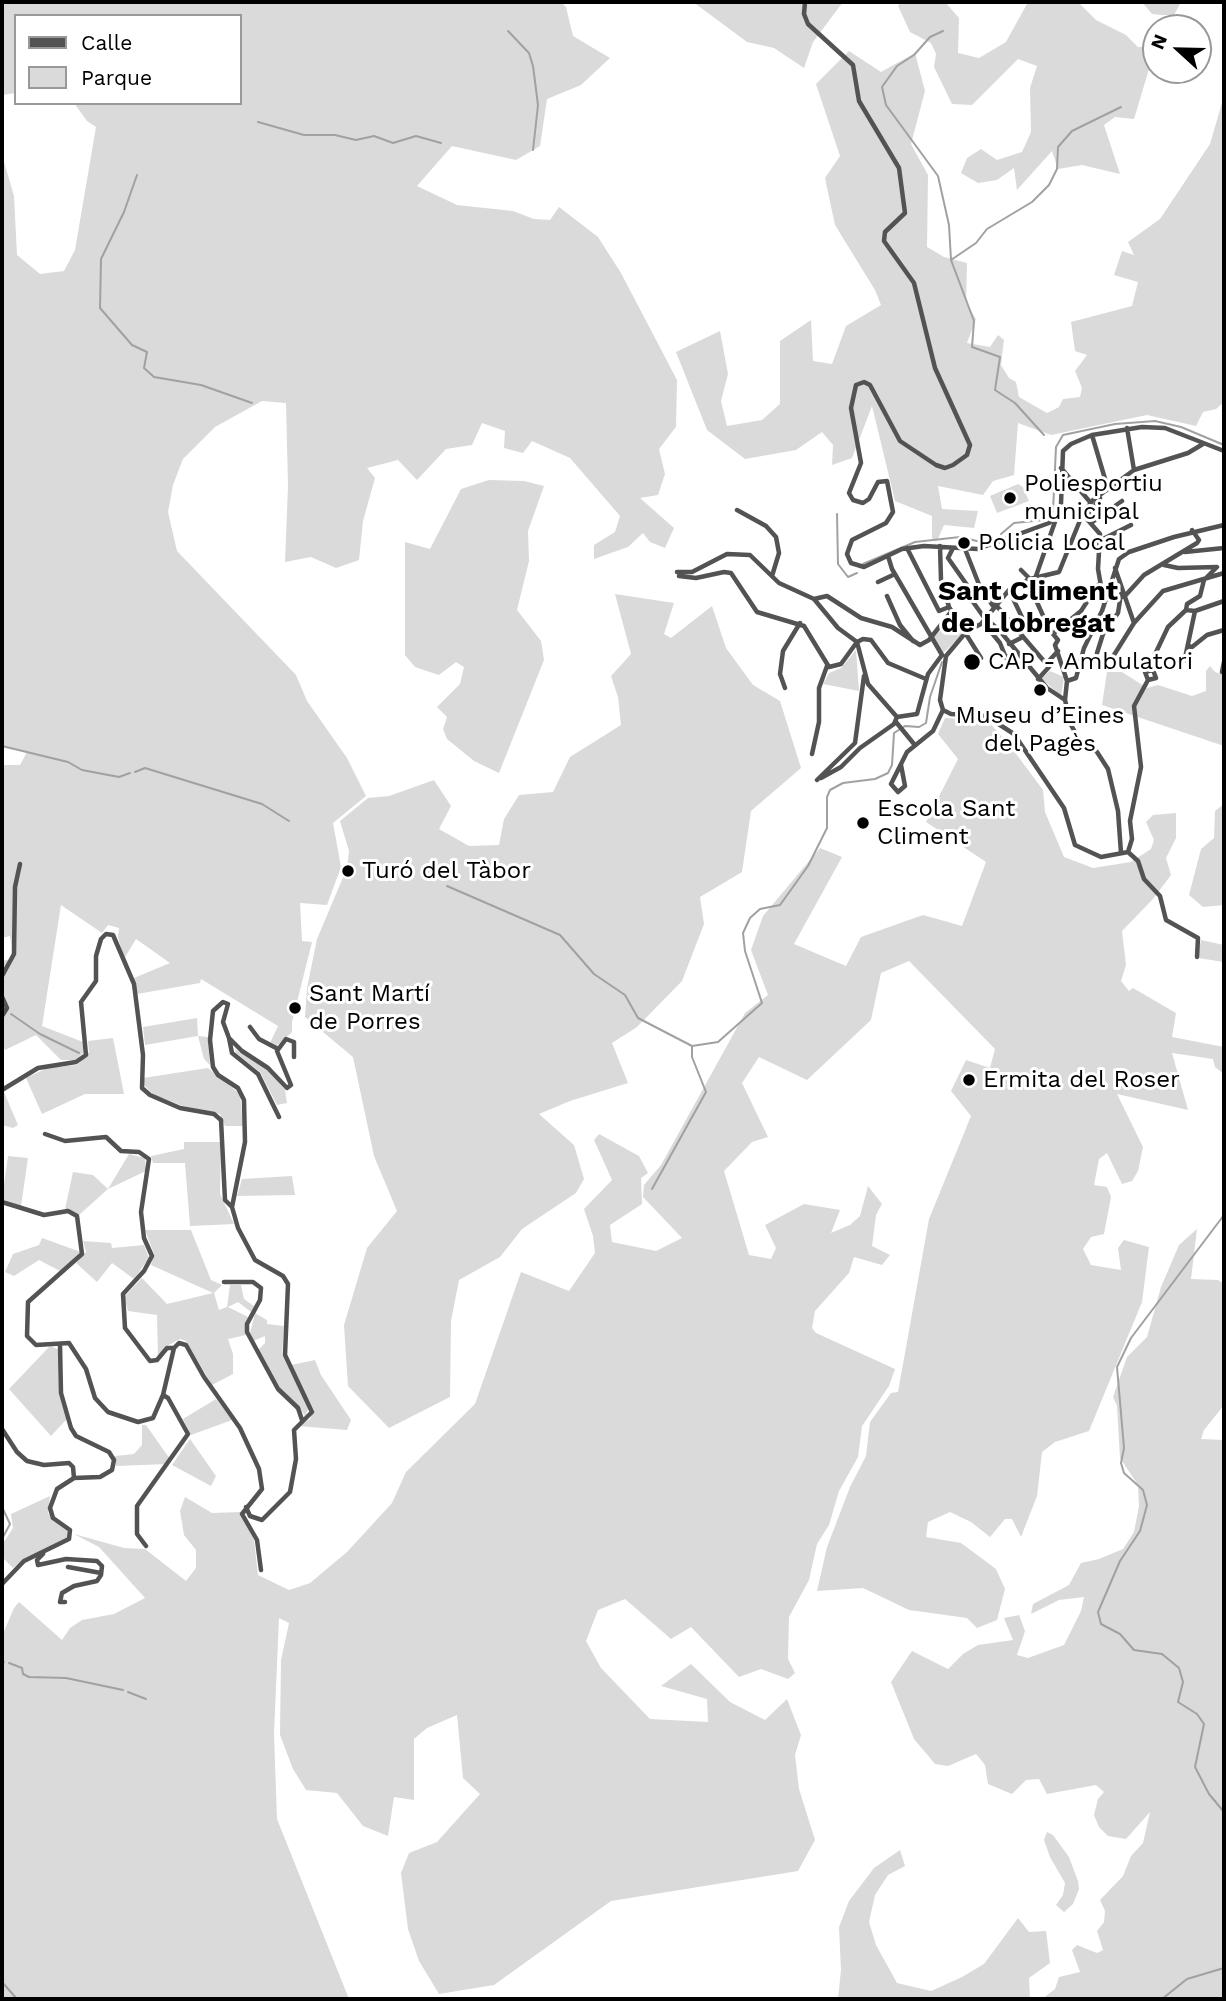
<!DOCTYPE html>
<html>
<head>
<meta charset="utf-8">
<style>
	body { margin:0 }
	#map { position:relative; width:1226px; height:2001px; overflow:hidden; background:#fff; font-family:"Work Sans",sans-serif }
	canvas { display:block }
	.frame { position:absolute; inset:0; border:4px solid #000; pointer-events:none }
	.legend { position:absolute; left:14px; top:14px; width:228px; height:91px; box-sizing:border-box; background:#fff; border:2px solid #999; margin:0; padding:9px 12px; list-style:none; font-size:21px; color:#000 }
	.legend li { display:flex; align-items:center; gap:14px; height:35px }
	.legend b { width:35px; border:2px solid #999 }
	.north { position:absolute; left:1142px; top:14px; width:70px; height:70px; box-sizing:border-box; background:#fff; border:2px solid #999; border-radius:50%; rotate:292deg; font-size:19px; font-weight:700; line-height:28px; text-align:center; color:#000 }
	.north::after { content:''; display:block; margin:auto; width:24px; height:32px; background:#000; clip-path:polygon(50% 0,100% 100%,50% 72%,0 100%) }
</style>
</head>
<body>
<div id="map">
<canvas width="1226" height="2001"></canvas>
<div class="frame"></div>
<ul class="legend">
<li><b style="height:9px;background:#535353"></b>Calle</li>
<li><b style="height:19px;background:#dadada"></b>Parque</li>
</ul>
<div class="north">N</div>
</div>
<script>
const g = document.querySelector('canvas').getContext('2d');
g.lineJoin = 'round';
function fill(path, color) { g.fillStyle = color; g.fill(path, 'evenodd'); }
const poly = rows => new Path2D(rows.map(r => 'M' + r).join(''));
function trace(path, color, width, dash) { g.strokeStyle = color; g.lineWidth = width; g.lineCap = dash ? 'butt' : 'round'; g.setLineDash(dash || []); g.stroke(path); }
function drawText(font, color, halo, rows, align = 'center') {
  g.font = font + ' "Work Sans",sans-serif'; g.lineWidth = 6; g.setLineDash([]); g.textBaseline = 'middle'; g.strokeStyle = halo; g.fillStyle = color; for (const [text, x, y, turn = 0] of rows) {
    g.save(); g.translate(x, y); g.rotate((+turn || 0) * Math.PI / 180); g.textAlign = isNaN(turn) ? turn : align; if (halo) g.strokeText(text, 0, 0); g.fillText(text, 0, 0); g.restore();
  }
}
fill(poly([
	[2,2,561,2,566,7,573,36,610,58,581,85,547,99,540,146,516,160,452,146,417,186,457,205,513,211,534,219,550,220,559,207,598,237,621,273,677,380,676,427,659,449,665,474,658,495,640,498,674,528,665,548,650,542,643,533,628,547,594,559,594,545,615,532,620,516,570,458,532,441,523,453,504,448,505,431,482,423,472,445,446,449,417,480,398,460,367,468,375,478,363,521,359,560,336,568,311,557,285,562,288,486,286,403,262,401,215,427,183,459,173,485,168,512,177,551,296,675,307,701,347,758,366,796,333,823,341,867,327,905,300,903,302,941,312,942,292,1022,292,1032,277,1046,270,1043,278,1026,201,979,200,983,137,994,134,978,170,963,136,939,124,959,118,937,119,928,108,925,102,933,61,905,42,1026,83,1042,84,1052,77,1060,61,1060,36,1035,5,1050,2,1044,2,961,11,959,13,955,10,936,2,938,2,765,20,765,27,752,2,747,2,155,14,196,17,255,40,274,64,271,75,250,96,127,87,121,74,103,240,103,240,16,16,16,16,93,2,95],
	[693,2,843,2,813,42,804,68,774,48,747,42],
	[901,2,945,2,959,18,958,53,979,58,1006,42,1028,2,1078,2,1096,20,1126,35,1138,47,1156,46,1134,119,1115,117,1104,125,1120,174,1082,165,1058,169,1052,151,1017,190,1014,168,997,180,978,183,961,173,967,158,981,149,997,160,1022,152,1031,132,1030,88,1037,66,1018,59,972,105,952,104,934,67,936,54,931,43,910,32,898,6],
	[1142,2,1181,2,1174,15,1161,15,1152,14],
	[849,51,881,72,915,53,925,91,911,144,928,175,927,247,944,257,967,263,966,302,976,319,967,343,990,347,998,335,1004,340,1001,365,1009,378,1016,382,1019,397,1047,413,1059,407,1063,399,1080,397,1082,388,1075,371,1087,355,1075,351,1071,322,1132,306,1138,282,1114,275,1122,251,1134,255,1128,242,1160,219,1210,144,1224,96,1224,402,1216,409,1203,412,1196,426,1147,415,1051,435,1018,423,1014,475,993,481,983,495,938,486,942,509,978,511,974,528,944,525,937,541,932,538,932,516,895,501,872,406,852,458,832,465,833,445,822,432,796,450,745,459,707,430,676,352,720,331,728,374,721,401,727,426,762,420,780,404,780,341,811,320,813,361,832,364,846,326,881,305,875,290,835,225,825,178,840,156,816,84],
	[489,480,524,481,544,486,528,531,529,561,517,610,541,641,544,660,499,773,474,761,447,739,443,729,447,717,437,707,460,684,464,667,456,662,439,675,415,667,405,655,405,542,430,549,461,489],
	[1018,484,1023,487,1029,501,997,513,990,496],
	[615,594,674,603,664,634,671,638,712,606,726,648,753,685,780,701,801,768,751,811,742,872,700,897,704,924,682,981,637,1027,612,1043,628,1083,570,1101,539,1114,574,1145,584,1179,576,1193,522,1229,500,1257,459,1280,451,1321,450,1397,389,1428,348,1386,344,1325,367,1248,397,1211,374,1156,353,1057,305,1017,307,988,317,939,347,868,349,851,340,821,368,798,389,796,434,780,451,806,439,829,469,846,499,845,504,819,519,795,553,792,570,757,621,725,618,697,611,676,631,654],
	[952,619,962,635,943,653,933,638],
	[856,650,859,691,823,684,829,673,841,668],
	[1210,666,1215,672,1224,675,1224,746,1102,705,1107,672,1122,672,1147,688,1158,685,1192,696,1206,691,1206,671],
	[1050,671,1064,677,1061,696,1041,678],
	[945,718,988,721,1014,751,1043,790,1045,812,1064,857,1093,868,1131,862,1151,849,1154,840,1146,822,1153,815,1176,813,1176,838,1166,858,1171,875,1153,899,1122,931,1126,965,1121,981,1129,991,1133,988,1176,1013,1172,1037,1224,1047,1224,1074,1215,1067,1213,1059,1172,1053,1188,1110,1117,1094,1143,1147,1138,1171,1132,1181,1122,1184,1107,1153,1099,1159,1094,1185,1107,1187,1111,1197,1104,1234,1091,1237,1083,1249,1091,1265,1121,1270,1118,1248,1124,1240,1149,1247,1142,1302,1089,1431,1055,1442,1042,1452,1037,1496,1021,1537,1012,1519,1005,1519,990,1537,971,1522,950,1512,928,1522,926,1537,961,1543,996,1569,1005,1589,997,1620,977,1628,967,1618,909,1610,863,1588,817,1591,827,1547,850,1487,866,1456,870,1422,891,1393,898,1392,929,1219,971,1116,951,1091,966,1060,990,1068,995,1049,909,961,881,973,871,1020,807,1080,759,1057,742,1083,768,1137,752,1142,724,1171,749,1255,771,1259,776,1248,765,1225,804,1204,840,1210,831,1233,850,1225,860,1216,868,1186,882,1204,876,1215,872,1246,890,1255,882,1265,854,1257,849,1273,815,1311,812,1328,816,1333,895,1369,889,1386,862,1426,858,1457,839,1491,829,1525,817,1544,809,1580,789,1617,788,1659,795,1673,788,1679,761,1669,739,1677,691,1627,671,1639,625,1599,598,1610,586,1641,601,1668,650,1719,708,1722,707,1699,661,1686,691,1664,730,1702,765,1720,787,1699,801,1735,795,1755,799,1789,815,1840,798,1871,611,1901,494,1985,439,1994,419,1961,408,1929,401,1873,409,1853,437,1842,480,1794,463,1778,457,1715,427,1728,414,1739,414,1800,394,1797,388,1836,363,1826,337,1793,306,1790,293,1769,280,1735,281,1660,289,1623,279,1618,274,1734,277,1819,349,1999,4,1999,2,1636,14,1608,19,1602,62,1640,70,1628,82,1620,114,1614,145,1598,99,1547,74,1534,124,1548,145,1549,186,1581,196,1568,196,1550,184,1535,180,1511,185,1497,212,1513,240,1512,254,1540,258,1575,289,1590,310,1583,347,1552,392,1503,406,1472,475,1404,521,1272,569,1291,595,1253,593,1236,584,1209,612,1180,594,1140,599,1134,639,1156,648,1173,641,1178,642,1204,610,1225,612,1242,656,1251,682,1238,643,1197,644,1185,661,1165,745,1013,768,995,751,950,763,916,820,848,842,857,794,944,846,966,861,937,923,915,962,926,986,862,926,822,958,759,938,734],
	[1224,804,1224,905,1203,907,1189,895,1201,849,1214,838,1215,811],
	[1201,940,1224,945,1224,962,1198,958],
	[197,1018,198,1036,208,1037,210,1065,204,1059,198,1036,145,1045,143,1027],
	[113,1038,124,1094,85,1094,42,1114,26,1078,47,1068,77,1065,89,1052,88,1041],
	[235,1049,270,1072,285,1090,287,1103,277,1105,260,1072,236,1053],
	[208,1068,240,1094,243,1126,225,1126,220,1114,183,1106,154,1095,144,1085,143,1078],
	[4,1092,18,1125,13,1128,2,1125],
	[184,1142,221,1142,220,1194,234,1224,190,1226,185,1163,153,1163,151,1156,184,1149],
	[129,1154,145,1158,146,1171,108,1189,79,1215,65,1209,73,1172,93,1175,108,1189],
	[8,1156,28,1158,21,1206,2,1199],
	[292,1176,295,1195,237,1196,242,1179],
	[1197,1229,1191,1279,1218,1280,1224,1284,1224,1405,1204,1430,1201,1439,1224,1440,1224,1999,1042,1999,1055,1989,1059,1977,1080,1972,1072,1950,1077,1945,1097,1953,1103,1950,1097,1931,1104,1922,1105,1911,1100,1900,1123,1876,1131,1856,1143,1843,1150,1812,1126,1839,1108,1836,1099,1827,1094,1815,1098,1799,1104,1792,1096,1785,1047,1794,1039,1779,1026,1780,1012,1794,988,1784,985,1765,976,1754,948,1766,935,1764,914,1739,891,1682,912,1651,948,1669,963,1654,978,1645,1013,1640,1004,1618,1019,1615,1025,1631,1017,1655,1028,1658,1064,1645,1081,1611,1084,1597,1059,1600,1031,1614,1033,1604,1069,1585,1081,1563,1099,1559,1123,1549,1134,1532,1139,1506,1138,1485,1120,1458,1117,1406,1113,1397,1127,1357,1147,1337,1161,1287,1179,1245],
	[145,1230,191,1230,211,1280,222,1285,214,1293,219,1310,227,1307,230,1285,241,1285,244,1299,254,1306,251,1312,238,1302,228,1307,248,1317,246,1335,228,1339,233,1354,233,1374,212,1385,186,1341,180,1339,165,1347,158,1357,157,1315,128,1311,124,1297,142,1278,167,1304,213,1293,151,1265,154,1254],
	[42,1238,81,1252,60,1271,39,1260,14,1276,5,1272,13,1254,39,1245],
	[83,1241,111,1243,112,1248,144,1245,149,1258,134,1279,112,1263,97,1282,76,1263,86,1252],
	[255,1313,267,1320,267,1324,284,1326,282,1355,309,1408,305,1416,298,1405,282,1393,258,1350,265,1343,265,1336,253,1341,250,1333],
	[50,1346,60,1350,60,1396,67,1419,51,1436,9,1389],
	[315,1360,321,1375,351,1420,347,1430,298,1426,310,1419,314,1410,291,1365],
	[216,1399,232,1420,191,1435,183,1419],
	[142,1425,146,1425,170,1459,168,1464,116,1466,115,1456,134,1454,142,1445],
	[190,1439,216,1476,211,1486,172,1465],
	[50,1496,48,1513,53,1521,67,1530,68,1538,27,1557,13,1568,2,1557,2,1545,13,1528,11,1514],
	[1047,1832,1053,1835,1069,1857,1078,1881,1079,1889,1073,1904,1064,1912,1056,1905,1063,1895,1065,1883,1050,1857,1044,1840],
	[900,1850,905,1866,888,1875,875,1895,869,1922,876,1945,897,1983,931,1991,962,1977,984,1964,1018,1918,1029,1932,1046,1931,1050,1963,1029,1978,1030,1999,838,1999,841,1970,839,1927,849,1901,874,1868]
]), '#dadada');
trace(poly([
	[508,31,529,53,533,66,538,105,533,150],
	[943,31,930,37,914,55,897,66,882,87,886,105,938,176,949,225,951,260,974,321,972,347,1000,357,995,390,1015,403,1044,435],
	[258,122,304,135,335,135,356,140,374,136,393,143,416,136,441,143],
	[137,175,124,212,101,259,100,308,132,345,147,352,144,368,154,377,201,385,252,403],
	[951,260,976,243,987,229,1032,202,1049,185,1057,169,1058,147,1072,131,1121,107],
	[837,514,838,564,848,577,857,573],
	[1001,534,1014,523,1044,520,1053,511,1056,447,1063,435,1115,424,1155,421,1181,427,1224,445],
	[863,564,915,542,960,537,981,542],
	[2,746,68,762,82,770,119,777,130,773],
	[135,772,145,768,262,804,289,821],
	[447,886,560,935,594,974,625,995,638,1018,692,1046],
	[11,1014,40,1034,79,1053],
	[652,1189,706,1092,692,1057,692,1046,718,1042,762,1003,745,951,743,933,750,918,760,909,780,905,808,866,827,828,827,797,830,790,843,783,875,779,888,773,892,765,894,733,905,726,919,727,926,723,930,697,942,662],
	[1224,1215,1131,1338,1117,1367,1124,1448,1121,1463,1124,1473,1143,1490,1147,1505,1140,1531,1120,1561,1098,1612,1101,1624,1120,1634,1134,1650,1162,1654,1179,1668,1183,1682,1178,1702,1197,1714,1204,1724,1195,1767,1209,1794,1224,1812],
	[2,1507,10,1524,2,1539],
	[2,1662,4,1662],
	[9,1663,22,1668,23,1674,29,1677,66,1678,123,1690],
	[128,1692,146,1699],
	[2,1982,17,1999],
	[1162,1999,1187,1979,1224,1968]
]), '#a1a1a1', 2);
trace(poly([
	[805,2,804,14,808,24,853,65,859,101,899,168,905,213,885,232,884,241,914,283,935,368,970,445,967,455,953,465,945,468,936,465,900,441,870,385,864,382,856,385,851,408,861,463,849,493,853,500,863,503,869,499,878,482,887,481,893,512,886,523,852,540,847,554,851,563,864,567,902,549,924,546,978,549,1049,523,1057,516,1061,504,1063,451,1071,444,1092,435,1142,427,1165,428,1224,451],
	[1127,428,1134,470],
	[1092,435,1108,489],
	[1061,468,1090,502],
	[1100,498,1086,518,1100,534,1098,569,1104,603],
	[737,510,766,526,776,537,779,553,772,576],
	[1091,523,1122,501],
	[1101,540,1131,525],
	[940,546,941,580,949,607,981,658],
	[907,548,939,611,949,607],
	[953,548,948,558,967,585,966,592,983,616,1000,631,1047,688,1065,700],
	[965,549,980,587,993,606],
	[1185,552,1224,548],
	[888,556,892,569,942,655],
	[1115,568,1134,623,1163,591,1224,573],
	[1021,570,1030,579],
	[677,572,692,572,727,554,750,555,779,583,814,599,838,628,857,642],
	[679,576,696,578,724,572,731,573,757,612,804,626,829,667,841,664,857,642],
	[1036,576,1057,516],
	[1027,580,1049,629,1058,640,1055,645,1067,681,1065,700,1071,725,1079,739,1097,752,1108,769,1118,811,1121,853],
	[878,582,895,574],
	[1009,590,1028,630],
	[887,596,900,625,913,641],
	[1124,597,1144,575,1197,543,1199,540,1192,530],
	[814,599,827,596,861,618,892,627,920,645,929,640,951,612],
	[995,604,1049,667,1038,679],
	[1186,610,1195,611,1224,601],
	[983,622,1000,643,1006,658,1015,652],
	[1027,630,1045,622],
	[1054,633,1081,611,1098,585],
	[857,642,868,684,897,717],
	[857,642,863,639,871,640,888,663,926,679],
	[1009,644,1023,637],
	[1188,646,1192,647,1207,635,1224,630],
	[1097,653,1103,634,1118,613,1121,594],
	[1114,655,1134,623],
	[946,656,940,700,943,710,951,714,986,716,1014,734,1064,808,1075,845,1101,857,1128,852,1138,861,1144,879,1160,896,1166,920,1198,938,1197,957],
	[946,656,967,631,981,624,1009,590,1030,579,1059,572,1083,513,1093,500,1134,470,1188,453,1203,444],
	[1188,662,1185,658,1195,611],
	[1047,663,1058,651],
	[1148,669,1168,627,1186,610,1187,604,1200,596,1204,580,1217,567,1178,568,1164,565],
	[1222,672,1224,662],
	[1067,681,1076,678,1084,648,1102,611,1119,559,1129,552,1174,537,1224,525],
	[785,688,780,674,783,651,800,623],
	[897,717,917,714,928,674,942,655],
	[896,722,914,744],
	[812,754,819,722,819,688,827,666],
	[901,765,905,786,898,792,891,784,907,752,933,731,943,710],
	[821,778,841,767,860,748,894,724,897,717],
	[817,780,855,743,864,676],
	[1128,852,1132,839,1130,821,1141,767,1134,706,1148,680,1156,678,1153,670,1145,672,1148,680],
	[2,976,14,954,15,887,20,864],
	[2,997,7,1008,2,1016],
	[250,1027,259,1039,278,1049],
	[229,1038,232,1053,258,1074,279,1117],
	[2,1090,38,1068,76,1062,86,1055,81,1002,96,981,96,956,101,939,106,934,113,935,134,984,143,1055,142,1088,150,1095,180,1108,214,1114,221,1120,225,1200,232,1207,238,1228,255,1260,283,1276,288,1284,285,1355,312,1412,294,1430,296,1459,290,1492,262,1520,250,1516,246,1507],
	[45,1134,65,1141,106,1137,121,1151,139,1152,149,1159,141,1212,144,1238,152,1256,144,1271,123,1294,125,1328,150,1361,157,1360,167,1348,174,1348],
	[2,1202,44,1215,68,1211,77,1216,82,1254,28,1302,27,1336,36,1345,69,1343,86,1369,95,1398,108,1412,138,1422,153,1418,163,1395,174,1348,179,1343,186,1345,204,1377,240,1428,259,1469,262,1489,242,1514,257,1540,261,1570],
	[232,1207,245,1142,244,1100,238,1088,218,1075,213,1067,210,1040,213,1011,223,1002,228,1004,223,1022,229,1038,242,1051,268,1068,287,1088,291,1085,277,1051,286,1039,294,1042,294,1057],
	[224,1282,253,1282,261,1288,260,1300,247,1324,247,1332,278,1389,298,1408,302,1420],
	[60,1345,61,1393,71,1428,76,1436,109,1452,114,1460,112,1470,100,1477,74,1478],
	[2,1429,17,1452,27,1461,44,1465,69,1463,73,1467,74,1478],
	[146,1546,137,1534,137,1506,188,1434,168,1398,163,1395],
	[43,1554,37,1560,38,1565,66,1559,97,1561,102,1566,101,1575,97,1581,74,1586,62,1593,60,1602,65,1602],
	[68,1567,101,1573],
	[2,1584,24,1561,69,1539,70,1530,53,1518,50,1508,57,1489,74,1478]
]), '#535353', 4.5);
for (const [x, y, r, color] of [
	[1010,498,7,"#000"],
	[964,543,7,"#000"],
	[972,662,9,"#000"],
	[1040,690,7,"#000"],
	[863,823,7,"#000"],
	[348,871,7,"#000"],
	[295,1008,7,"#000"],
	[969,1080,7,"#000"]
]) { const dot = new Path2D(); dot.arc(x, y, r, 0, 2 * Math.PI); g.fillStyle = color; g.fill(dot); trace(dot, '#fff', 2.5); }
drawText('24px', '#000', '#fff', [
	["Poliesportiu",1024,484],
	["municipal",1024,512],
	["Policia Local",978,543],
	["CAP - Ambulatori",988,662],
	["Museu d’Eines",1040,716,"center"],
	["del Pagès",1040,744,"center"],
	["Escola Sant",877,809],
	["Climent",877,837],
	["Turó del Tàbor",362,871],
	["Sant Martí",309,994],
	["de Porres",309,1022],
	["Ermita del Roser",983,1080]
], 'left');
drawText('bold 28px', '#000', '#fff', [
	["Sant Climent",1028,592],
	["de Llobregat",1028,624]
]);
</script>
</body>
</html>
